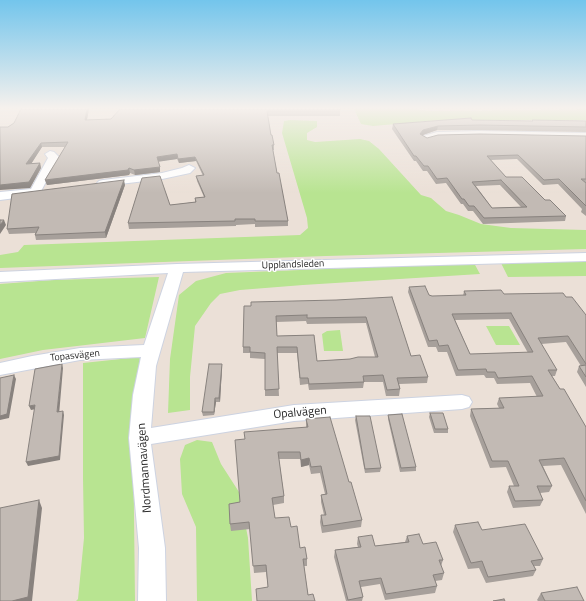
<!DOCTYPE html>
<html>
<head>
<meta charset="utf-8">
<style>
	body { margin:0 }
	canvas { display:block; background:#ebe0d7 }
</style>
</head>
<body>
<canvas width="586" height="601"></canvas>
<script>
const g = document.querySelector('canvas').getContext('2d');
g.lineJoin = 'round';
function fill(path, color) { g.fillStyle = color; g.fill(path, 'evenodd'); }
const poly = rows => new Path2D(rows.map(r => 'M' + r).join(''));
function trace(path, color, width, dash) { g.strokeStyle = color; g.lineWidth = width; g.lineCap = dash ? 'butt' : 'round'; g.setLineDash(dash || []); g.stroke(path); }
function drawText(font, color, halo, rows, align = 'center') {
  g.font = font + ' "Titillium Web",sans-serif'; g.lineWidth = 3; g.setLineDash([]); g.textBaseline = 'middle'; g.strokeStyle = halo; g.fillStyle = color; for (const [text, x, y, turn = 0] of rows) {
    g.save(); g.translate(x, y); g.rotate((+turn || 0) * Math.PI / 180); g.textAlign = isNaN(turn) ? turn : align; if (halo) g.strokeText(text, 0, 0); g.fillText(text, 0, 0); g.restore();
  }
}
fill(poly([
	[354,109,416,109,431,111,586,109,586,120,441,120,373,126,361,124],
	[290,120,317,121,317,127,307,133,307,140,315,142,360,139,369,141,379,149,421,195,431,198,446,211,459,215,481,224,511,228,586,230,586,249,326,256,0,268,0,255,18,252,24,245,300,235,308,228,307,218,282,133,284,121],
	[586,261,586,276,508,277,501,263],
	[474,263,480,274,303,285,240,290,220,294,211,303,195,326,190,377,190,410,168,413,170,359,179,295,196,281,226,273],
	[159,277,145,338,43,350,0,359,0,284,53,280],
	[486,326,509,326,520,345,496,345],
	[340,330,343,351,324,351,322,334,327,331],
	[140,357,133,430,135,601,76,601,78,599,84,538,83,478,83,363],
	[197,440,212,442,221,464,239,492,248,538,252,601,197,601,196,527,182,494,180,459,185,445]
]), '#b8e491');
const minor = poly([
	[479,131,586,133,586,139,479,137,437,138,426,141,421,138,423,136,437,132,479,131],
	[50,151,54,152,59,157,39,195,0,200,0,192,31,189,48,158,45,154,50,151],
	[189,165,195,168,190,173,162,179,103,186,99,185,97,183,99,181,103,180,162,173,182,168,189,165],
	[586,253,586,261,183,272,156,366,151,428,294,405,462,395,469,397,472,402,469,407,462,409,294,421,151,444,165,548,166,601,138,601,139,548,129,438,133,395,141,357,80,360,0,375,0,363,32,356,80,348,144,345,168,273,0,282,0,272,177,264,586,253]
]);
trace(minor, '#cdd3e1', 2);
fill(minor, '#fff');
fill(poly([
	[46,109,89,109,87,120,111,119,120,109,340,111,340,116,267,116,271,135,274,145,274,150,273,150,277,173,288,221,288,226,255,227,255,224,236,225,236,226,129,229,128,223,170,205,195,202,195,198,204,197,197,181,196,176,203,176,196,161,179,163,177,159,158,161,160,172,135,175,130,173,129,175,47,185,45,180,65,147,42,147,31,163,40,163,41,168,30,188,8,127,14,123],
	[472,120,532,121,532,120,586,121,586,132,479,130,437,130,422,135,427,138,586,136,586,216,581,212,582,209,558,184,543,185,517,159,491,160,506,177,545,200,566,216,565,221,483,224,473,211,468,211,463,204,461,204,446,183,436,184,427,171,423,171,416,161,414,161,392,129,393,124],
	[500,185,521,207,492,208,476,186],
	[125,185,106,238,36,240,35,235,35,233,9,234,7,229],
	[409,287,432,296,463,296,464,291,504,294,566,297,586,315,586,387,577,372,579,366,581,366,566,342,541,344,557,370,555,376,552,376,560,389,586,427,586,514,561,465,543,466,552,486,549,492,540,493,543,500,540,506,513,508,507,492,509,486,514,486,506,467,490,468,470,416,471,409,499,408,497,404,499,398,537,397,530,383,497,384,494,378,486,378,484,375,456,376,447,352,438,352,436,347,428,347,408,292],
	[509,319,528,353,470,354,455,320],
	[392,297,411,356,428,377,427,383,399,384,400,389,399,396,386,396,383,382,364,382,363,388,309,390,308,384,300,385,297,353,277,353,279,396,265,396,265,359,250,358,250,353,243,353,243,347,251,306],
	[306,321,307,324,366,323,375,357,350,359,317,361,314,335,277,336,276,322],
	[222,364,222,368,220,402,216,402,214,415,203,416,202,412],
	[430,413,448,429,448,433,434,433,429,417],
	[388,415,416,467,416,471,400,472,388,419],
	[356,416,381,468,380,472,365,473,355,420],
	[306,419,349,482,362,520,361,527,322,533,320,522,321,515,324,515,321,502,321,495,325,494,320,473,311,474,309,465,301,467,300,459,279,459,284,496,284,503,273,505,275,518,291,527,300,548,307,559,307,566,304,566,308,595,315,601,268,587,266,572,254,573,250,529,231,531,230,524,240,502,244,439,306,427],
	[455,525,482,530,543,559,540,566,534,566,536,570,533,576,486,583,479,568,468,569,453,532],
	[407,536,423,544,443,560,441,566,444,573,442,580,435,581,437,586,435,593,385,600,380,584,361,587,363,597,362,601,346,601,334,557,335,550,358,547,357,544,358,537,375,546,405,542],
	[541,593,584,601,538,601,537,600]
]), '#a7a09b');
fill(poly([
	[87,109,89,109,86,124,85,120],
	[438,126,437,130,423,135,420,138,420,134,423,130],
	[41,143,42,147,28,169,26,164],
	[177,154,177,159,157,162,157,157],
	[195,157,196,161,179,163,178,159],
	[40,163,41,168,30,188,0,190,0,185],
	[160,167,160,172,135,175,134,170],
	[129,168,130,173,129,175,47,185,45,180],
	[124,180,125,185,106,238,105,232],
	[4,220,6,225,0,234,0,225],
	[62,364,63,368,59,415,57,412],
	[222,364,222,368,220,402,219,398],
	[14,375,16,379,9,418,0,420,0,416],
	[215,398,216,402,214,415,214,412],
	[35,405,36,409,31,410,29,406],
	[63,411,64,415,60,460,28,466,26,462],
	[309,458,309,465,301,467,301,460],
	[39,500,42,508,32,601,12,601]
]), '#88827e');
const building = poly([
	[21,109,87,109,85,120,111,119,120,109,340,109,340,111,267,111,271,135,272,135,274,145,272,145,277,173,279,173,288,221,255,221,255,219,235,219,235,221,128,223,142,178,160,176,170,205,196,202,195,198,205,197,196,176,204,175,195,157,178,159,177,154,157,157,160,167,134,170,129,168,128,170,45,180,68,142,41,143,26,164,40,163,29,182,0,185,0,127,8,127,14,123,21,109],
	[471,118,472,120,533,121,532,120,586,121,586,127,480,125,438,126,423,130,420,134,427,138,438,135,480,134,586,136,586,179,581,179,586,183,586,206,559,179,544,180,518,155,487,156,506,177,522,177,545,200,550,200,566,216,484,218,474,206,469,206,464,199,462,199,447,178,437,179,428,166,424,166,416,156,414,156,393,124,471,118],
	[501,180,527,207,492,208,472,182,501,180],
	[124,180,105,232,35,235,39,227,7,229,12,194,124,180],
	[0,220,4,220,0,225,0,220],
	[425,286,429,295,432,296,466,295,464,291,501,290,504,294,563,293,566,297,572,297,586,315,586,364,568,336,538,338,557,370,548,370,560,389,564,389,586,427,586,501,564,458,539,460,552,486,537,486,543,500,515,501,509,486,519,486,508,461,492,461,471,409,504,408,499,398,543,396,532,376,498,378,495,372,487,372,486,369,458,370,448,345,439,346,437,340,429,341,409,287,425,286],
	[511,313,533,352,470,354,452,314,511,313],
	[392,297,411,356,420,355,428,377,397,378,400,389,387,390,383,375,363,376,364,382,309,384,308,378,300,378,297,347,277,347,279,389,265,390,265,353,250,352,250,347,243,347,244,306,251,306,251,302,336,300,392,297],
	[307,315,307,318,366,317,378,357,358,357,350,359,317,361,314,335,277,336,276,316,307,315],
	[62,364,57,412,63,411,59,456,26,462,35,405,29,406,35,369,62,364],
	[209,364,222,364,219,398,215,398,214,412,202,412,209,364],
	[586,365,586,377,579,366,586,365],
	[14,375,7,414,0,416,0,378,14,375],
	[430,413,443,413,448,429,435,429,430,413],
	[402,414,416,467,401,468,388,415,402,414],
	[356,416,370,416,381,468,365,469,356,416],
	[330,417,349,482,351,482,362,520,323,526,321,515,326,515,321,495,327,494,321,466,311,467,309,458,301,460,300,452,278,452,284,496,272,498,275,518,289,517,291,527,297,526,300,548,305,547,307,559,303,559,308,595,313,594,315,601,257,601,256,589,268,587,266,565,253,566,249,522,230,524,229,504,240,502,235,440,245,439,244,432,308,427,306,419,330,417],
	[39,500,28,597,12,601,0,601,0,508,39,500],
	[478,522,482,530,525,524,543,559,531,561,536,570,488,577,482,561,471,563,455,525,478,522],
	[419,534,423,544,436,542,443,560,439,560,444,573,433,575,437,586,386,594,381,578,359,581,363,597,348,600,335,550,361,547,358,537,372,535,375,546,409,542,407,536,419,534],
	[577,587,584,601,545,601,541,593,577,587],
	[504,599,505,601,493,601,504,599]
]);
fill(building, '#c2bab4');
trace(building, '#88827e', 1);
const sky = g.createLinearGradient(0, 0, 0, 193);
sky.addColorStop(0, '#73c5ec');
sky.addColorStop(0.56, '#f6f1ed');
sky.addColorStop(1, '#f6f1ed00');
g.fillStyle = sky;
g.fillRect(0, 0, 586, 193);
drawText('10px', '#272727', '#fff', [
	["Upplandsleden",293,265,-2],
	["Topasvägen",75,356,-6]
]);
drawText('12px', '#272727', '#fff', [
	["Opalvägen",300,413,-5],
	["Nordmannavägen",145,468,-94]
]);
</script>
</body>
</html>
